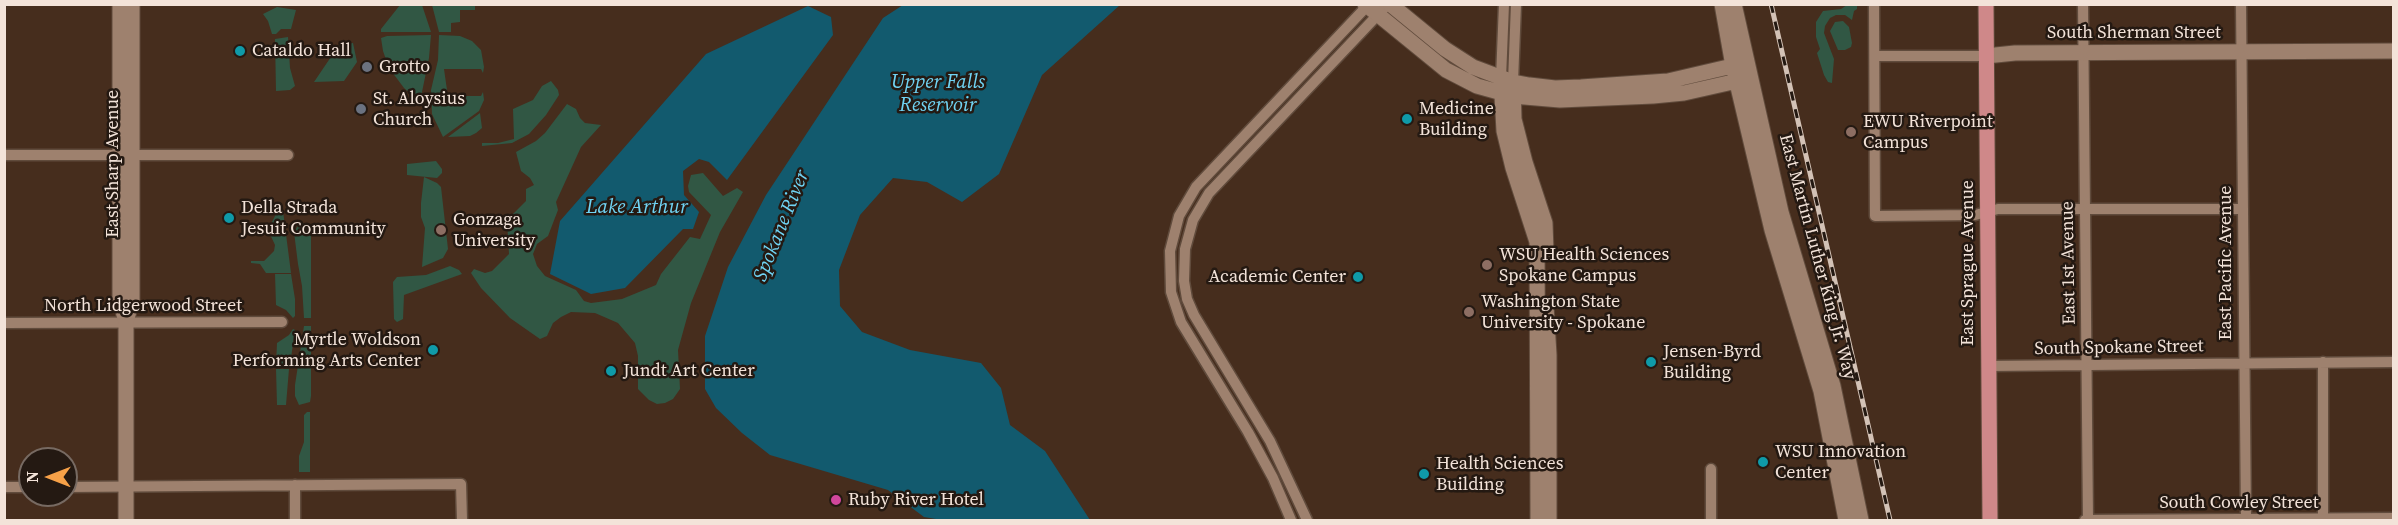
<!DOCTYPE html>
<html>
<head>
<meta charset="utf-8">
<style>
	body { margin:0 }
	#map { position:relative; width:2398px; height:525px; overflow:hidden; background:#462d1d; font-family:"Source Serif 4",serif }
	canvas { display:block }
	.frame { position:absolute; inset:0; border:6px solid #f3e3d9; pointer-events:none }
	.north { position:absolute; left:18px; top:447px; width:60px; height:60px; box-sizing:border-box; background:#241912; border:2px solid #776a62; border-radius:50%; rotate:270deg; font-size:16px; font-weight:700; line-height:24px; text-align:center; color:#f3e3d9 }
	.north::after { content:''; display:block; margin:auto; width:21px; height:27px; background:#f7a148; clip-path:polygon(50% 0,100% 100%,50% 72%,0 100%) }
</style>
</head>
<body>
<div id="map">
<canvas width="2398" height="525"></canvas>
<div class="frame"></div>
<div class="north">N</div>
</div>
<script>
const g = document.querySelector('canvas').getContext('2d');
g.lineJoin = 'round';
function fill(path, color) { g.fillStyle = color; g.fill(path, 'evenodd'); }
const poly = rows => new Path2D(rows.map(r => 'M' + r).join(''));
function trace(path, color, width, dash) { g.strokeStyle = color; g.lineWidth = width; g.lineCap = dash ? 'butt' : 'round'; g.setLineDash(dash || []); g.stroke(path); }
function drawText(font, color, halo, rows, align = 'center') {
  g.font = font + ' "Source Serif 4",serif'; g.lineWidth = 5; g.setLineDash([]); g.textBaseline = 'middle'; g.strokeStyle = halo; g.fillStyle = color; for (const [text, x, y, turn = 0] of rows) {
    g.save(); g.translate(x, y); g.rotate((+turn || 0) * Math.PI / 180); g.textAlign = isNaN(turn) ? turn : align; if (halo) g.strokeText(text, 0, 0); g.fillText(text, 0, 0); g.restore();
  }
}
fill(poly([
	[400,5,422,5,431,32,381,32,381,29],
	[432,5,475,5,475,10,460,10,460,22,451,23,451,32,439,32],
	[1847,5,1857,5,1857,9,1854,11,1852,20,1845,15,1836,15,1830,18,1825,26,1824,33,1834,59,1832,83,1828,82,1824,75,1817,53,1820,49,1816,37,1816,22,1823,11,1841,9],
	[277,7,296,10,291,29,281,29,276,34,272,34,268,21,263,14],
	[1843,21,1849,27,1852,43,1851,47,1845,50,1838,50,1830,31,1835,22],
	[431,35,429,58,422,92,423,105,404,88,389,68,383,51,381,38,387,36],
	[439,35,460,36,472,41,481,50,484,67,483,73,481,69,444,69,447,90,444,90,444,96,481,96,483,92,484,100,479,111,443,137,432,114,431,90,438,60],
	[288,37,290,68,295,86,290,90,276,91,275,39],
	[353,43,357,62,344,81,314,82,339,45],
	[551,81,558,90,559,95,546,115,529,134,512,143,482,146,482,143,498,143,514,139,513,109,533,100,542,86],
	[567,104,576,109,580,118,585,123,601,125,581,147,556,202,558,210,548,236,537,244,533,254,537,266,545,276,576,290,584,301,591,303,622,299,656,285,661,274,690,237,700,239,711,215,689,192,688,186,691,175,703,173,723,196,737,188,743,192,720,232,691,303,678,350,680,389,673,399,665,403,657,404,649,400,638,389,638,356,635,343,618,323,595,313,571,312,561,317,553,323,547,336,540,339,510,318,481,288,471,273,474,269,485,273,492,271,509,254,507,220,526,201,526,189,534,185,530,178,521,171,516,152,536,141,545,133],
	[480,113,482,128,476,133,470,136,448,137],
	[436,161,442,169,442,173,437,178,407,175,407,164],
	[424,177,437,183,441,187,448,249,443,258,422,267,425,228,421,217,421,203],
	[283,211,291,273,266,273,260,264,251,263,251,261,264,261,274,251,275,245,268,230,276,214],
	[300,222,311,226,311,318,304,318,302,286,298,264,294,232],
	[450,266,459,270,462,274,404,295,403,319,397,322,394,319,393,282,397,277,426,275],
	[275,274,291,274,295,299,295,316,293,318,286,310,276,305],
	[304,326,311,326,311,396,310,402,299,405,295,396,295,385],
	[293,329,295,330,290,365,276,365,277,343,289,335],
	[276,369,289,369,286,405,277,405],
	[307,412,310,412,310,472,299,472,299,456,304,442,304,415]
]), '#315744');
fill(poly([
	[903,5,1120,5,1042,75,999,174,962,202,927,182,893,178,860,215,839,270,840,306,862,332,910,350,981,363,1001,388,1010,425,1045,451,1090,520,942,520,924,517,888,490,770,455,742,433,716,408,705,389,705,336,728,267,766,195,883,18],
	[808,6,831,17,833,35,727,180,709,162,699,159,683,171,684,195,699,212,693,229,683,229,625,288,591,294,550,274,560,221,706,54]
]), '#125a6e');
const street = poly([
	[1874,4,1875,216,1975,215,1998,209,2243,209],
	[2083,4,2088,520],
	[2241,4,2246,520],
	[1875,56,1986,56],
	[1501,78,1504,4],
	[1513,82,1516,4],
	[4,155,288,155],
	[4,323,282,322],
	[2323,362,2323,520],
	[1988,366,2394,362],
	[1711,469,1711,520],
	[295,485,295,520],
	[4,487,30,487],
	[66,487,461,484,462,520],
	[1291,520,1273,478,1248,432,1181,322,1171,292,1170,251,1179,216,1196,187,1369,4],
	[1307,520,1270,441,1194,315,1187,299,1184,281,1185,249,1193,220,1209,193,1388,4],
	[2085,520,2394,518]
]);
const secondary = poly([
	[120,4,120,300,126,322,126,520],
	[1365,4,1446,70,1477,86,1513,96,1560,100,1653,96,1684,93,1746,79],
	[1390,4,1445,49,1473,67,1513,82,1529,85,1555,88,1581,87,1668,81,1741,64],
	[1722,4,1733,66,1772,230,1821,391,1846,520],
	[1734,4,1781,212,1833,386,1861,520],
	[1986,56,2015,53,2394,51],
	[1501,78,1504,131,1513,168,1537,242,1538,520],
	[1513,82,1514,119,1525,162,1545,223,1546,251],
	[1546,305,1549,355,1549,520],
	[126,322,132,300,132,4]
]);
const primary = poly([
	[1986,4,1990,520]
]);
trace(street, '#604b3c', 13);
trace(secondary, '#604b3c', 17);
trace(primary, '#604b3c', 17);
trace(street, '#9e816e', 10);
trace(secondary, '#9e816e', 15);
trace(primary, '#cf8889', 15);
const rail = poly([
	[1771,4,1890,520]
]);
trace(rail, '#d3c2b6', 5);
trace(rail, '#241912', 3, [9]);
for (const [x, y, r, color] of [
	[240,51,6,"#0f9aa8"],
	[367,67,6,"#6b7280"],
	[361,109,6,"#6b7280"],
	[1407,119,6,"#0f9aa8"],
	[1851,132,6,"#8d6e63"],
	[229,218,6,"#0f9aa8"],
	[441,230,6,"#8d6e63"],
	[1487,265,6,"#8d6e63"],
	[1358,277,6,"#0f9aa8"],
	[1469,312,6,"#8d6e63"],
	[433,350,6,"#0f9aa8"],
	[1651,362,6,"#0f9aa8"],
	[611,371,6,"#0f9aa8"],
	[1763,462,6,"#0f9aa8"],
	[1424,474,6,"#0f9aa8"],
	[836,500,6,"#d1479c"]
]) { const dot = new Path2D(); dot.arc(x, y, r, 0, 2 * Math.PI); g.fillStyle = color; g.fill(dot); trace(dot, '#241912', 2); }
drawText('18px', '#f3e3d9', '#241912', [
	["South Sherman Street",2134,33],
	["East Sharp Avenue",113,164,-90],
	["East Martin Luther King Jr. Way",1817,257,75],
	["East Sprague Avenue",1968,263,-90],
	["East 1st Avenue",2069,263,-91],
	["East Pacific Avenue",2226,263,-90],
	["North Lidgerwood Street",143,306],
	["South Spokane Street",2119,348,-1],
	["South Cowley Street",2239,503]
]);
drawText('18px', '#f3e3d9', '#241912', [
	["Cataldo Hall",252,51],
	["Grotto",379,67],
	["St. Aloysius",373,99],
	["Church",373,120],
	["Medicine",1419,109],
	["Building",1419,130],
	["EWU Riverpoint",1863,122],
	["Campus",1863,143],
	["Della Strada",241,208],
	["Jesuit Community",241,229],
	["Gonzaga",453,220],
	["University",453,241],
	["WSU Health Sciences",1499,255],
	["Spokane Campus",1499,276],
	["Academic Center",1346,277,"right"],
	["Washington State",1481,302],
	["University - Spokane",1481,323],
	["Myrtle Woldson",421,340,"right"],
	["Performing Arts Center",421,361,"right"],
	["Jensen-Byrd",1663,352],
	["Building",1663,373],
	["Jundt Art Center",623,371],
	["WSU Innovation",1775,452],
	["Center",1775,473],
	["Health Sciences",1436,464],
	["Building",1436,485],
	["Ruby River Hotel",848,500]
], 'left');
drawText('italic 20px', '#70d4f4', '#241912', [
	["Upper Falls",938,83],
	["Reservoir",938,106],
	["Lake Arthur",637,208],
	["Spokane River",782,226,-68]
]);
</script>
</body>
</html>
